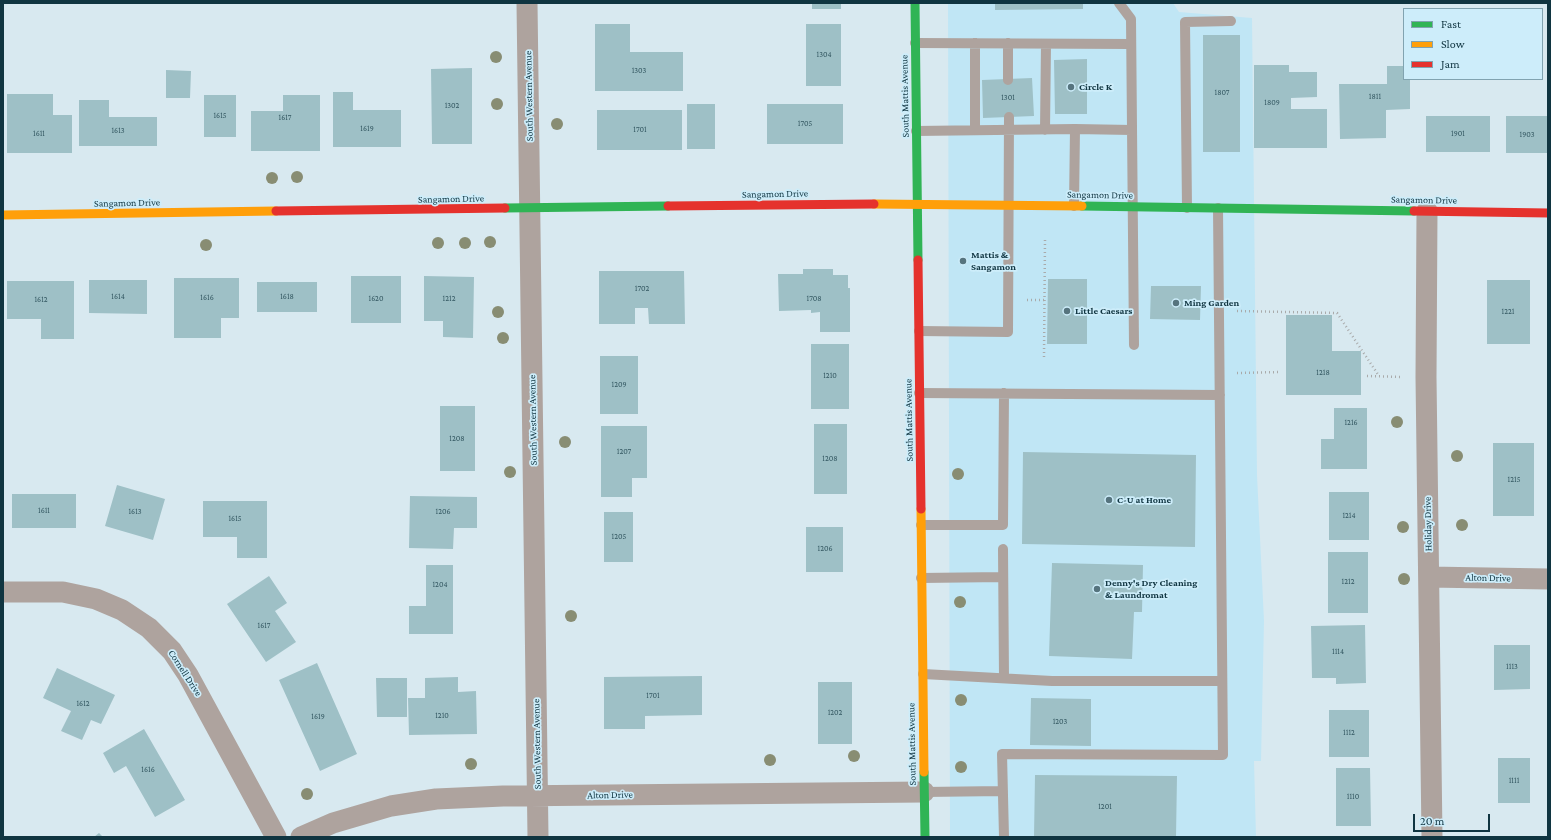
<!DOCTYPE html>
<html>
<head>
<meta charset="utf-8">
<style>
	body { margin:0 }
	#map { position:relative; width:1551px; height:840px; overflow:hidden; background:#d8e9f0; font-family:"Crimson Pro",serif }
	canvas { display:block }
	.frame { position:absolute; inset:0; border:4px solid #103541; pointer-events:none }
	.legend { position:absolute; left:1403px; top:8px; width:140px; height:72px; box-sizing:border-box; background:#cdedfa; border:1px solid #81a3b0; margin:0; padding:5px 7px; list-style:none; font-size:12px; color:#103541 }
	.legend li { display:flex; align-items:center; gap:8px; height:20px }
	.legend b { width:20px; border:1px solid #81a3b0 }
	.scale { position:absolute; left:1413px; top:814px; width:77px; height:18px; box-sizing:border-box; border:2px solid #103541; border-top:0; padding-left:5px; font-size:12px; line-height:14px; white-space:nowrap; color:#103541; -webkit-text-stroke:3px #cdedfa; paint-order:stroke }
</style>
</head>
<body>
<div id="map">
<canvas width="1551" height="840"></canvas>
<div class="frame"></div>
<ul class="legend">
<li><b style="height:5px;background:#30b455"></b>Fast</li>
<li><b style="height:5px;background:#ff9f0a"></b>Slow</li>
<li><b style="height:5px;background:#e5322d"></b>Jam</li>
</ul>
<div class="scale">20 m</div>
</div>
<script>
const g = document.querySelector('canvas').getContext('2d');
g.lineJoin = 'round';
function fill(path, color) { g.fillStyle = color; g.fill(path, 'evenodd'); }
const poly = rows => new Path2D(rows.map(r => 'M' + r).join(''));
function trace(path, color, width, dash) { g.strokeStyle = color; g.lineWidth = width; g.lineCap = dash ? 'butt' : 'round'; g.setLineDash(dash || []); g.stroke(path); }
function drawText(font, color, halo, rows, align = 'center') {
  g.font = font + ' "Crimson Pro",serif'; g.lineWidth = 3.5; g.setLineDash([]); g.textBaseline = 'middle'; g.strokeStyle = halo; g.fillStyle = color; for (const [text, x, y, turn = 0] of rows) {
    g.save(); g.translate(x, y); g.rotate((+turn || 0) * Math.PI / 180); g.textAlign = isNaN(turn) ? turn : align; if (halo) g.strokeText(text, 0, 0); g.fillText(text, 0, 0); g.restore();
  }
}
fill(poly([
	[948,3,1173,3,1179,12,1252,18,1257,475,1264,621,1261,761,1254,761,1256,837,950,837]
]), '#c0e6f5');
fill(poly([
	[812,3,841,3,841,9,812,9],
	[995,3,1083,3,1083,9,995,10],
	[595,24,630,24,630,52,683,52,683,91,595,91],
	[806,24,841,24,841,86,806,86],
	[1203,35,1240,35,1240,152,1203,152],
	[1087,59,1087,114,1055,114,1054,60],
	[1254,65,1289,65,1289,72,1317,72,1317,97,1291,98,1291,109,1327,109,1327,148,1254,148],
	[1387,66,1404,66,1404,79,1410,79,1410,109,1386,110,1386,138,1340,139,1339,84,1387,84],
	[472,68,472,144,432,144,431,69],
	[166,70,191,71,190,98,166,98],
	[1032,78,1034,116,983,118,982,80],
	[333,92,353,92,353,110,401,110,401,147,333,147],
	[7,94,53,94,53,115,72,115,72,153,7,153],
	[204,95,236,95,236,137,204,137],
	[283,95,320,95,320,151,251,151,251,111,283,111],
	[79,100,109,100,109,117,157,117,157,146,79,146],
	[687,104,715,104,715,149,687,149],
	[767,104,843,104,843,144,767,144],
	[597,110,682,110,682,150,597,150],
	[1426,116,1490,116,1490,152,1426,152],
	[1506,116,1548,116,1548,153,1506,153],
	[803,269,833,269,833,275,848,275,848,288,850,288,850,332,820,332,820,312,811,313,811,310,779,311,778,274,803,274],
	[599,271,684,271,685,324,649,324,648,308,635,308,635,324,599,324],
	[351,276,401,276,401,323,351,323],
	[424,276,474,277,473,338,443,337,443,321,424,321],
	[174,278,239,278,239,318,221,318,221,338,174,338],
	[1048,279,1087,279,1087,344,1047,344],
	[89,280,147,280,147,314,89,313],
	[1487,280,1530,280,1530,344,1487,344],
	[7,281,74,281,74,339,41,339,41,319,7,319],
	[257,282,317,282,317,312,257,312],
	[1151,286,1201,286,1200,320,1150,319],
	[1286,315,1332,315,1332,351,1361,351,1361,395,1286,395],
	[811,344,849,344,849,409,811,409],
	[600,356,638,356,638,414,600,414],
	[440,406,475,406,475,471,440,471],
	[1334,408,1367,408,1367,469,1321,469,1321,439,1334,439],
	[814,424,847,424,847,494,814,494],
	[601,426,647,426,647,478,632,478,632,497,601,497],
	[1493,443,1534,443,1534,516,1493,516],
	[1023,452,1196,455,1195,547,1022,544],
	[117,485,165,499,153,540,105,526],
	[1329,492,1369,492,1369,540,1329,540],
	[12,494,76,494,76,528,12,528],
	[410,496,477,497,477,528,454,528,453,549,409,548],
	[203,501,267,501,267,558,237,558,237,537,203,537],
	[604,512,633,512,633,562,604,562],
	[806,527,843,527,843,572,806,572],
	[1328,552,1368,552,1368,613,1328,613],
	[1052,563,1143,565,1142,612,1134,612,1132,659,1049,656],
	[426,565,453,565,453,634,409,634,409,606,426,606],
	[269,576,287,603,275,611,296,642,266,662,227,604],
	[1365,625,1366,683,1336,684,1336,678,1312,678,1311,626],
	[1494,645,1530,645,1530,689,1494,690],
	[317,663,357,754,320,771,279,680],
	[57,668,115,695,101,724,91,720,82,740,61,731,71,711,43,698],
	[702,676,702,715,645,716,645,729,604,729,604,677],
	[458,677,458,692,476,691,477,734,409,735,408,698,425,698,425,678],
	[376,678,407,678,407,717,377,717],
	[818,682,852,682,852,744,818,744],
	[1031,698,1091,699,1091,746,1030,745],
	[1329,710,1369,710,1369,757,1329,757],
	[144,729,185,800,155,817,126,766,114,773,103,753],
	[1498,758,1530,758,1530,803,1498,803],
	[1336,768,1370,768,1371,826,1336,826],
	[1035,775,1177,776,1176,837,1034,837],
	[99,833,103,837,94,837],
	[1297,836,1354,836,1354,837,1297,837]
]), '#9ec0c6');
trace(poly([
	[1027,300,1044,300],
	[1237,311,1337,313,1379,376],
	[1044,357,1045,239],
	[1237,373,1280,372],
	[1367,376,1402,377]
]), '#a9aaaa', 2.5, [1, 3]);
trace(poly([
	[1119,3,1131,19,1134,345],
	[915,43,1131,44],
	[1008,43,1008,80],
	[975,130,975,43],
	[1045,130,1046,44],
	[916,131,1075,129],
	[1074,206,1075,129,1132,130],
	[1187,208,1185,22,1231,21],
	[919,331,1008,332,1009,117],
	[919,393,1220,395],
	[921,525,1003,525,1004,393],
	[1003,549,1004,678],
	[921,578,1003,577],
	[923,674,1052,681,1222,681],
	[924,792,1003,791],
	[1004,837,1002,754,1223,755,1218,208]
]), '#aea39e', 10);
trace(poly([
	[527,3,538,837],
	[1427,211,1426,377,1432,837],
	[1429,577,1548,579],
	[3,592,63,592,96,599,122,610,149,628,172,651,188,675,276,837],
	[301,837,333,823,391,806,436,799,503,796,924,792]
]), '#aea39e', 21);
trace(poly([
	[915,3,918,260],
	[1082,206,1414,211],
	[505,208,668,206],
	[924,772,925,837]
]), '#30b455', 9);
trace(poly([
	[874,204,1082,206],
	[3,215,276,211],
	[921,509,924,772]
]), '#ff9f0a', 9);
trace(poly([
	[668,206,874,204],
	[276,211,505,208],
	[1414,211,1548,213],
	[918,260,921,509]
]), '#e5322d', 9);
g.fillStyle = '#888d73';
for (const [x, y] of [
	[496,57],
	[497,104],
	[557,124],
	[297,177],
	[272,178],
	[490,242],
	[438,243],
	[465,243],
	[206,245],
	[498,312],
	[503,338],
	[1397,422],
	[565,442],
	[1457,456],
	[510,472],
	[958,474],
	[1462,525],
	[1403,527],
	[1404,579],
	[960,602],
	[571,616],
	[961,700],
	[854,756],
	[770,760],
	[471,764],
	[961,767],
	[307,794]
]) { g.beginPath(); g.arc(x, y, 6, 0, 2 * Math.PI); g.fill(); }
for (const [x, y, r, color] of [
	[1071,87,4,"#56747e"],
	[963,261,4,"#56747e"],
	[1176,303,4,"#56747e"],
	[1067,311,4,"#56747e"],
	[1109,500,4,"#56747e"],
	[1097,589,4,"#56747e"]
]) { const dot = new Path2D(); dot.arc(x, y, r, 0, 2 * Math.PI); g.fillStyle = color; g.fill(dot); trace(dot, '#cdedfa', 1.5); }
drawText('8px', '#345862', null, [
	["1304",824,55],
	["1303",639,71],
	["1807",1222,93],
	["1811",1375,97],
	["1301",1008,98],
	["1809",1272,103],
	["1302",452,106],
	["1615",220,116],
	["1617",285,118],
	["1705",805,124],
	["1619",367,129],
	["1701",640,130],
	["1613",118,131],
	["1611",39,134],
	["1901",1458,134],
	["1903",1527,135],
	["1702",642,289],
	["1614",118,297],
	["1618",287,297],
	["1616",207,298],
	["1620",376,299],
	["1212",449,299],
	["1708",814,299],
	["1612",41,300],
	["1221",1508,312],
	["1218",1323,373],
	["1210",830,376],
	["1209",619,385],
	["1216",1351,423],
	["1208",457,439],
	["1207",624,452],
	["1208",830,459],
	["1215",1514,480],
	["1611",44,511],
	["1613",135,512],
	["1206",443,512],
	["1214",1349,516],
	["1615",235,519],
	["1205",619,537],
	["1206",825,549],
	["1212",1348,582],
	["1204",440,585],
	["1617",264,626],
	["1114",1338,652],
	["1113",1512,667],
	["1701",653,696],
	["1612",83,704],
	["1202",835,713],
	["1210",442,716],
	["1619",318,717],
	["1203",1060,722],
	["1112",1349,733],
	["1616",148,770],
	["1111",1514,781],
	["1110",1353,797],
	["1201",1105,807]
]);
drawText('bold 10px', '#103541', '#cdedfa', [
	["Circle K",1079,87],
	["Mattis &",971,255],
	["Sangamon",971,267],
	["Ming Garden",1184,303],
	["Little Caesars",1075,311],
	["C-U at Home",1117,500],
	["Denny's Dry Cleaning",1105,583],
	["& Laundromat",1105,595]
], 'left');
drawText('10px', '#103541', '#cdedfa', [
	["South Western Avenue",529,96,-91],
	["South Mattis Avenue",905,96,-91],
	["Sangamon Drive",775,194,-1],
	["Sangamon Drive",1100,195,1],
	["Sangamon Drive",451,199,-1],
	["Sangamon Drive",1424,200,1],
	["Sangamon Drive",127,203,-1],
	["South Western Avenue",533,420,-91],
	["South Mattis Avenue",909,420,-91],
	["Holiday Drive",1428,524,-91],
	["Alton Drive",1488,578,1],
	["Cornell Drive",185,673,57],
	["South Western Avenue",537,744,-91],
	["South Mattis Avenue",912,744,-91],
	["Alton Drive",610,795,-1]
]);
</script>
</body>
</html>
